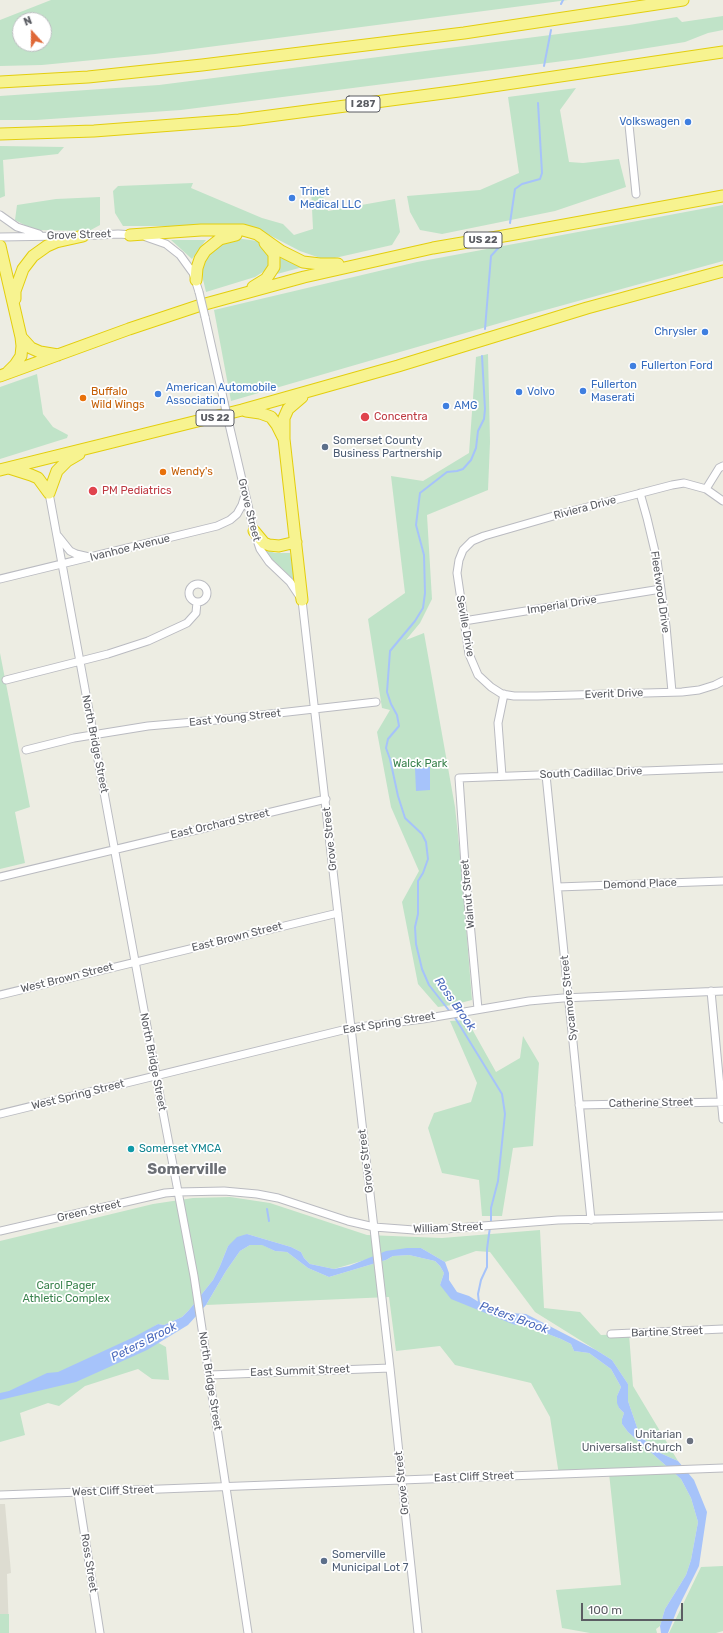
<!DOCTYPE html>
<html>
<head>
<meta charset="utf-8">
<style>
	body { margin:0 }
	#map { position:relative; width:723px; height:1633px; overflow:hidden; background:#edede3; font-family:Rubik,sans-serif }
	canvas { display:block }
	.north { position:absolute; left:12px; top:12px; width:40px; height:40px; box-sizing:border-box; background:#fff; border:1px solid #bdbec1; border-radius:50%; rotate:339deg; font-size:11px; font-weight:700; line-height:16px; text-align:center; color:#5b5d63 }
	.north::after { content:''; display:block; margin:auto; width:14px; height:18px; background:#df6837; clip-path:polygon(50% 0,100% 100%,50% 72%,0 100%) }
	.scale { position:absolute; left:581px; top:1603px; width:102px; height:18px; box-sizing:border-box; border:2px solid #5b5d63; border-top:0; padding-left:5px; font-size:12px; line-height:14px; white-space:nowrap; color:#5b5d63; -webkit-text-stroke:3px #fff; paint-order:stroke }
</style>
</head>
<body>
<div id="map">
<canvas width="723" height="1633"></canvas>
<div class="north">N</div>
<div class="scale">100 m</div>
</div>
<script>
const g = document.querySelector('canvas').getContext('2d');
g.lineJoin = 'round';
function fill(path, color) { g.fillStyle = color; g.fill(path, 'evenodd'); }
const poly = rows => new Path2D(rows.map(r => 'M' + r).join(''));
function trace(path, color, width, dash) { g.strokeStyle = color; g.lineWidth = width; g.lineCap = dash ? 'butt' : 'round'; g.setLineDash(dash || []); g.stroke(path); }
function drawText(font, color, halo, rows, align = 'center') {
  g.font = font + ' Rubik,sans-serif'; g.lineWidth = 3.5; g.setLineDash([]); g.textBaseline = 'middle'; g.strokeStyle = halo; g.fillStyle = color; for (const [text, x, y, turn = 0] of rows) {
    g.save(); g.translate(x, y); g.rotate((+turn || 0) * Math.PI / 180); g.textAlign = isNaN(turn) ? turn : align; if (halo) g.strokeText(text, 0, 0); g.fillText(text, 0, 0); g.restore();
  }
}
fill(poly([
	[0,1504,5,1504,11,1573,7,1574,9,1633,0,1633]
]), '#dddcd1');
fill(poly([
	[51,0,568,0,155,54,42,65,0,66,0,20],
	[20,20,44,20,44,44,20,44],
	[723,16,723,30,708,33,685,42,579,59,181,110,36,120,0,120,0,96,159,85,629,25,677,17,682,22],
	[576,88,560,110,569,162,583,163,619,159,626,187,555,211,442,234,420,230,410,212,407,196,480,190,519,173,508,97],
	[0,146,64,147,58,154,3,160,5,196,0,198],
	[193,183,191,188,262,218,283,224,294,235,313,229,311,188,321,190,328,211,395,199,400,232,392,245,326,260,300,251,252,226,123,226,115,213,113,191,118,186],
	[100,197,100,225,89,231,34,230,15,220,17,205,56,199],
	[723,205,723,261,531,314,231,401,214,310,417,262],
	[235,238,258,241,269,252,269,268,255,277,206,292,201,271,208,253,219,243],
	[171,240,206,240,192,259],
	[279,255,303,267,277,274,279,265],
	[488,354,490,442,488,490,427,515,432,599,420,623,406,640,424,633,455,807,461,864,472,1000,452,1005,438,1007,418,984,402,902,419,871,391,807,377,732,390,710,382,708,368,619,405,593,391,476,423,481,469,453,476,357],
	[37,374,43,414,53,427,68,435,67,438,0,459,0,387],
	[266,550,275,553,290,553,295,578,293,579,269,556,265,551],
	[0,653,30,807,15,812,25,863,0,869],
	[467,1020,496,1072,520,1058,523,1036,539,1063,533,1146,513,1148,502,1216,482,1216,479,1180,442,1173,428,1128,434,1113,471,1102,477,1083,450,1021],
	[230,1197,270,1203,367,1235,442,1238,540,1230,544,1308,580,1312,601,1335,629,1334,633,1386,678,1461,660,1453,640,1436,628,1401,628,1384,612,1360,535,1312,490,1252,476,1251,445,1262,421,1248,365,1260,334,1269,310,1264,304,1258,301,1252,291,1247,247,1234,228,1246,220,1266,213,1280,189,1310,182,1317,164,1325,158,1324,142,1334,166,1347,169,1380,152,1379,138,1369,85,1386,59,1406,48,1403,20,1413,25,1435,0,1442,0,1241,153,1204,193,1198],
	[250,1245,263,1245,275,1251,287,1252,308,1268,329,1277,386,1260,393,1256,409,1255,435,1261,440,1266,444,1273,440,1285,515,1325,522,1324,561,1339,571,1344,574,1351,589,1353,611,1369,621,1387,617,1396,619,1408,624,1413,622,1419,622,1424,628,1432,681,1479,691,1498,698,1522,691,1560,686,1575,665,1609,660,1626,656,1629,657,1633,590,1633,562,1628,556,1590,621,1585,609,1473,559,1475,550,1417,531,1383,455,1365,440,1346,396,1351,389,1297,206,1305,226,1271,240,1251],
	[723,1566,723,1631,716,1633,669,1633,701,1567],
	[0,1614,9,1614,9,1633,0,1633]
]), '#c0e3c8');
fill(poly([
	[430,767,430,790,416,791,415,768],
	[247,1234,291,1247,301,1252,304,1258,310,1264,334,1269,349,1266,386,1251,407,1248,421,1248,445,1262,449,1273,449,1280,457,1292,469,1296,495,1312,526,1314,596,1350,612,1360,628,1384,628,1401,640,1436,660,1453,678,1461,694,1480,707,1512,699,1566,677,1610,668,1633,661,1633,660,1626,665,1609,686,1575,691,1560,698,1522,691,1498,681,1479,628,1432,622,1424,622,1419,624,1413,619,1408,617,1403,617,1396,621,1387,611,1369,589,1353,574,1351,571,1344,561,1339,522,1324,515,1325,451,1299,440,1285,444,1273,440,1266,435,1261,409,1255,393,1256,386,1260,329,1277,308,1268,287,1252,275,1251,262,1245,250,1245,240,1251,226,1271,206,1305,188,1325,147,1350,76,1382,0,1400,0,1393,9,1391,47,1373,58,1372,134,1337,158,1324,164,1325,182,1317,189,1310,213,1280,220,1266,228,1246,237,1237]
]), '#a6c3fa');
trace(poly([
	[561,4,563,0],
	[544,66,551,30],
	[510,223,515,189,522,184,540,179,542,173,538,103],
	[485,329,491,256,500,246],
	[451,1013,429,985,422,969,416,944,415,927,418,914,418,881,423,873,428,859,426,842,422,834,405,818,398,796,390,759,386,748,388,739,399,726,397,715,391,704,387,692,390,651,415,621,423,608,425,593,424,555,416,525,420,493,447,472,457,471,463,469,471,460,476,448,478,431,484,419,485,409,482,356],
	[454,1016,502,1094,505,1114,498,1181,491,1208,491,1223],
	[267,1209,269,1221],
	[479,1303,478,1294,481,1280,487,1267,487,1249,490,1227]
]), '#a6c3fa', 2);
const minor = poly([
	[629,125,636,194],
	[0,215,17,227,39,234],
	[80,236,118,234,134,235],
	[0,237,64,236],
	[146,237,166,244,180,255,193,273,199,292],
	[205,317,224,402],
	[229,424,254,531,260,549,269,562,290,582,302,600,390,1368,418,1633],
	[706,489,719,468,723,466],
	[49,493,155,1070,194,1276,248,1633],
	[640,493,647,518,657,560,666,626,672,692],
	[723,501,706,489,684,483,672,485,557,515,484,536,472,541,463,550,459,560,457,573,469,654,478,675,491,687,502,694,514,696,537,696,682,692,699,690,715,685,723,681],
	[58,536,70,551,76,554,89,557],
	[0,579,217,526,230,520,237,514,242,505,245,495],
	'189 593a9 9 0 1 1 18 0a9 9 0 1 1-18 0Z',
	[464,621,661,589],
	[6,680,108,654,148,641,187,623,196,613,197,602],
	[26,750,74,738,148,726,217,720,376,702],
	[546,775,591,1220],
	[502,776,498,723,504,694],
	[0,877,326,799],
	[558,887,723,881],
	[711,991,723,1119],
	[0,995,338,913],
	[478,1009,466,879,459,778,723,768],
	[579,1105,723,1102],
	[0,1114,351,1028,423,1019,529,1001,563,998,723,991],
	[0,1231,165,1193,178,1192,224,1191,257,1194,278,1198,348,1221,374,1227,414,1230,445,1229,558,1220,723,1216],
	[611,1334,723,1329],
	[210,1375,390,1368],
	[78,1493,100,1633],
	[0,1495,723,1468]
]);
const highway = poly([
	[0,82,88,77,202,65,464,33,683,0],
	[0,134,94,131,239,120,459,91,723,52],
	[130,235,201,230,243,230,257,234,281,251,303,262,320,264,338,264],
	[0,246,21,337,22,346,21,356,15,365,8,372],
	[196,280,197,268,200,259,205,251,220,239,236,235],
	[253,287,266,279,274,267,274,254,265,243],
	[15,299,15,291,23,269,33,256,47,246,56,242,83,236],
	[21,337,31,348,40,352,58,355],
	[0,376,129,329,198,306,304,277,433,248,515,234,723,196],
	[302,397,288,409,284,418,284,439,302,600],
	[246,411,260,413,271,417,277,425,283,437],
	[9,468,31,475,38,478,49,493],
	[0,470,242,410,398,366,587,308,723,271],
	[49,493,57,471,67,461,79,454],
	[254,531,264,543,269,545,279,546,296,542]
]);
trace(minor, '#babbc1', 9);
trace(highway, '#e3ce0d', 13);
trace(minor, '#fff', 7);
trace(highway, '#f7f390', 11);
const minorBridge = poly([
	[199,292,205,317],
	[224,402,229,424]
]);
trace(minorBridge, '#babbc1', 9, []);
trace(minorBridge, '#fff', 7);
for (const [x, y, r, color] of [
	[688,122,4,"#3f7fe0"],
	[292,198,4,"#3f7fe0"],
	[705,332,4,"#3f7fe0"],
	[633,366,4,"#3f7fe0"],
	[583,391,4,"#3f7fe0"],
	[519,392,4,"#3f7fe0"],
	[158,394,4,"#3f7fe0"],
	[83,398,4,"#e8710a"],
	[446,406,4,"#3f7fe0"],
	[365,417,5,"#e0444e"],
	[325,447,4,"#5c6f8a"],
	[163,472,4,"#e8710a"],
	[93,491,5,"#e0444e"],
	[131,1149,4,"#0f9aa8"],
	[690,1441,4,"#6b7280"],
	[324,1561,4,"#5c6f8a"]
]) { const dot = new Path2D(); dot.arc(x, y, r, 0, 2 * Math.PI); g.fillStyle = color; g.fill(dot); trace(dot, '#fff', 1.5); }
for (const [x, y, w] of [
	[363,104,34],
	[483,240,38],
	[215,418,38]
]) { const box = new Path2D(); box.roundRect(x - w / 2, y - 8, w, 16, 3); g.fillStyle = '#fff'; g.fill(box); trace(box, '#5b5d63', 1); }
drawText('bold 10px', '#5b5d63', null, [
	["I 287",363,104],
	["US 22",483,240],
	["US 22",215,418]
]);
drawText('11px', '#366cbe', '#fff', [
	["Volkswagen",680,122,"right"],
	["Trinet",300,192],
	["Medical LLC",300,205],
	["Chrysler",697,332,"right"],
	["Fullerton Ford",641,366],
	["Fullerton",591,385],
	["Maserati",591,398],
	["American Automobile",166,388],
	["Association",166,401],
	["Volvo",527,392],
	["AMG",454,406]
], 'left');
drawText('11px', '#5b5d63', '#fff', [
	["Grove Street",79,235,-2],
	["Riviera Drive",585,508,-15],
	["Grove Street",249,510,76],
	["Ivanhoe Avenue",130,548,-14],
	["Fleetwood Drive",660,592,82],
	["Imperial Drive",562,605,-9],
	["Seville Drive",465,626,80],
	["Everit Drive",614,694,-2],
	["East Young Street",235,718,-6],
	["North Bridge Street",95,744,79],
	["South Cadillac Drive",591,773,-2],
	["East Orchard Street",220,824,-13],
	["Grove Street",330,839,-96],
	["Demond Place",640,884,-2],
	["Walnut Street",468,894,-95],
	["East Brown Street",237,937,-14],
	["West Brown Street",67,978,-14],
	["Sycamore Street",569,998,-96],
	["East Spring Street",389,1023,-9],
	["North Bridge Street",153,1062,79],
	["West Spring Street",78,1095,-14],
	["Catherine Street",651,1103,-1],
	["Grove Street",366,1161,-97],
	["Green Street",89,1211,-13],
	["William Street",448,1228,-2],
	["Bartine Street",667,1332,-2],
	["East Summit Street",300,1371,-2],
	["North Bridge Street",210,1381,81],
	["East Cliff Street",474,1477,-2],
	["Grove Street",402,1483,-96],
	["West Cliff Street",113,1491,-2],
	["Ross Street",89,1563,81]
]);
drawText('11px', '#c56008', '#fff', [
	["Buffalo",91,392],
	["Wild Wings",91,405],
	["Wendy's",171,472]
], 'left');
drawText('11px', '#be3a42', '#fff', [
	["Concentra",374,417],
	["PM Pediatrics",102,491]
], 'left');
drawText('11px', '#4e5e75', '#fff', [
	["Somerset County",333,441],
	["Business Partnership",333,454],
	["Somerville",332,1555],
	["Municipal Lot 7",332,1568]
], 'left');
drawText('11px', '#3a834d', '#fff', [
	["Walck Park",420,764],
	["Carol Pager",66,1286],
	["Athletic Complex",66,1299]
]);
drawText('11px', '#0d838f', '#fff', [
	["Somerset YMCA",139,1149]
], 'left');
drawText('11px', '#5b616d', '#fff', [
	["Unitarian",682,1435],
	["Universalist Church",682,1448]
], 'right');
drawText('italic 12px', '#4a69bc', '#fff', [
	["Ross Brook",455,1004,55],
	["Peters Brook",514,1318,20],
	["Peters Brook",144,1342,-27]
]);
drawText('bold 15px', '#6c6f75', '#fff', [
	["Somerville",187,1170]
]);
</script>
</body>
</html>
